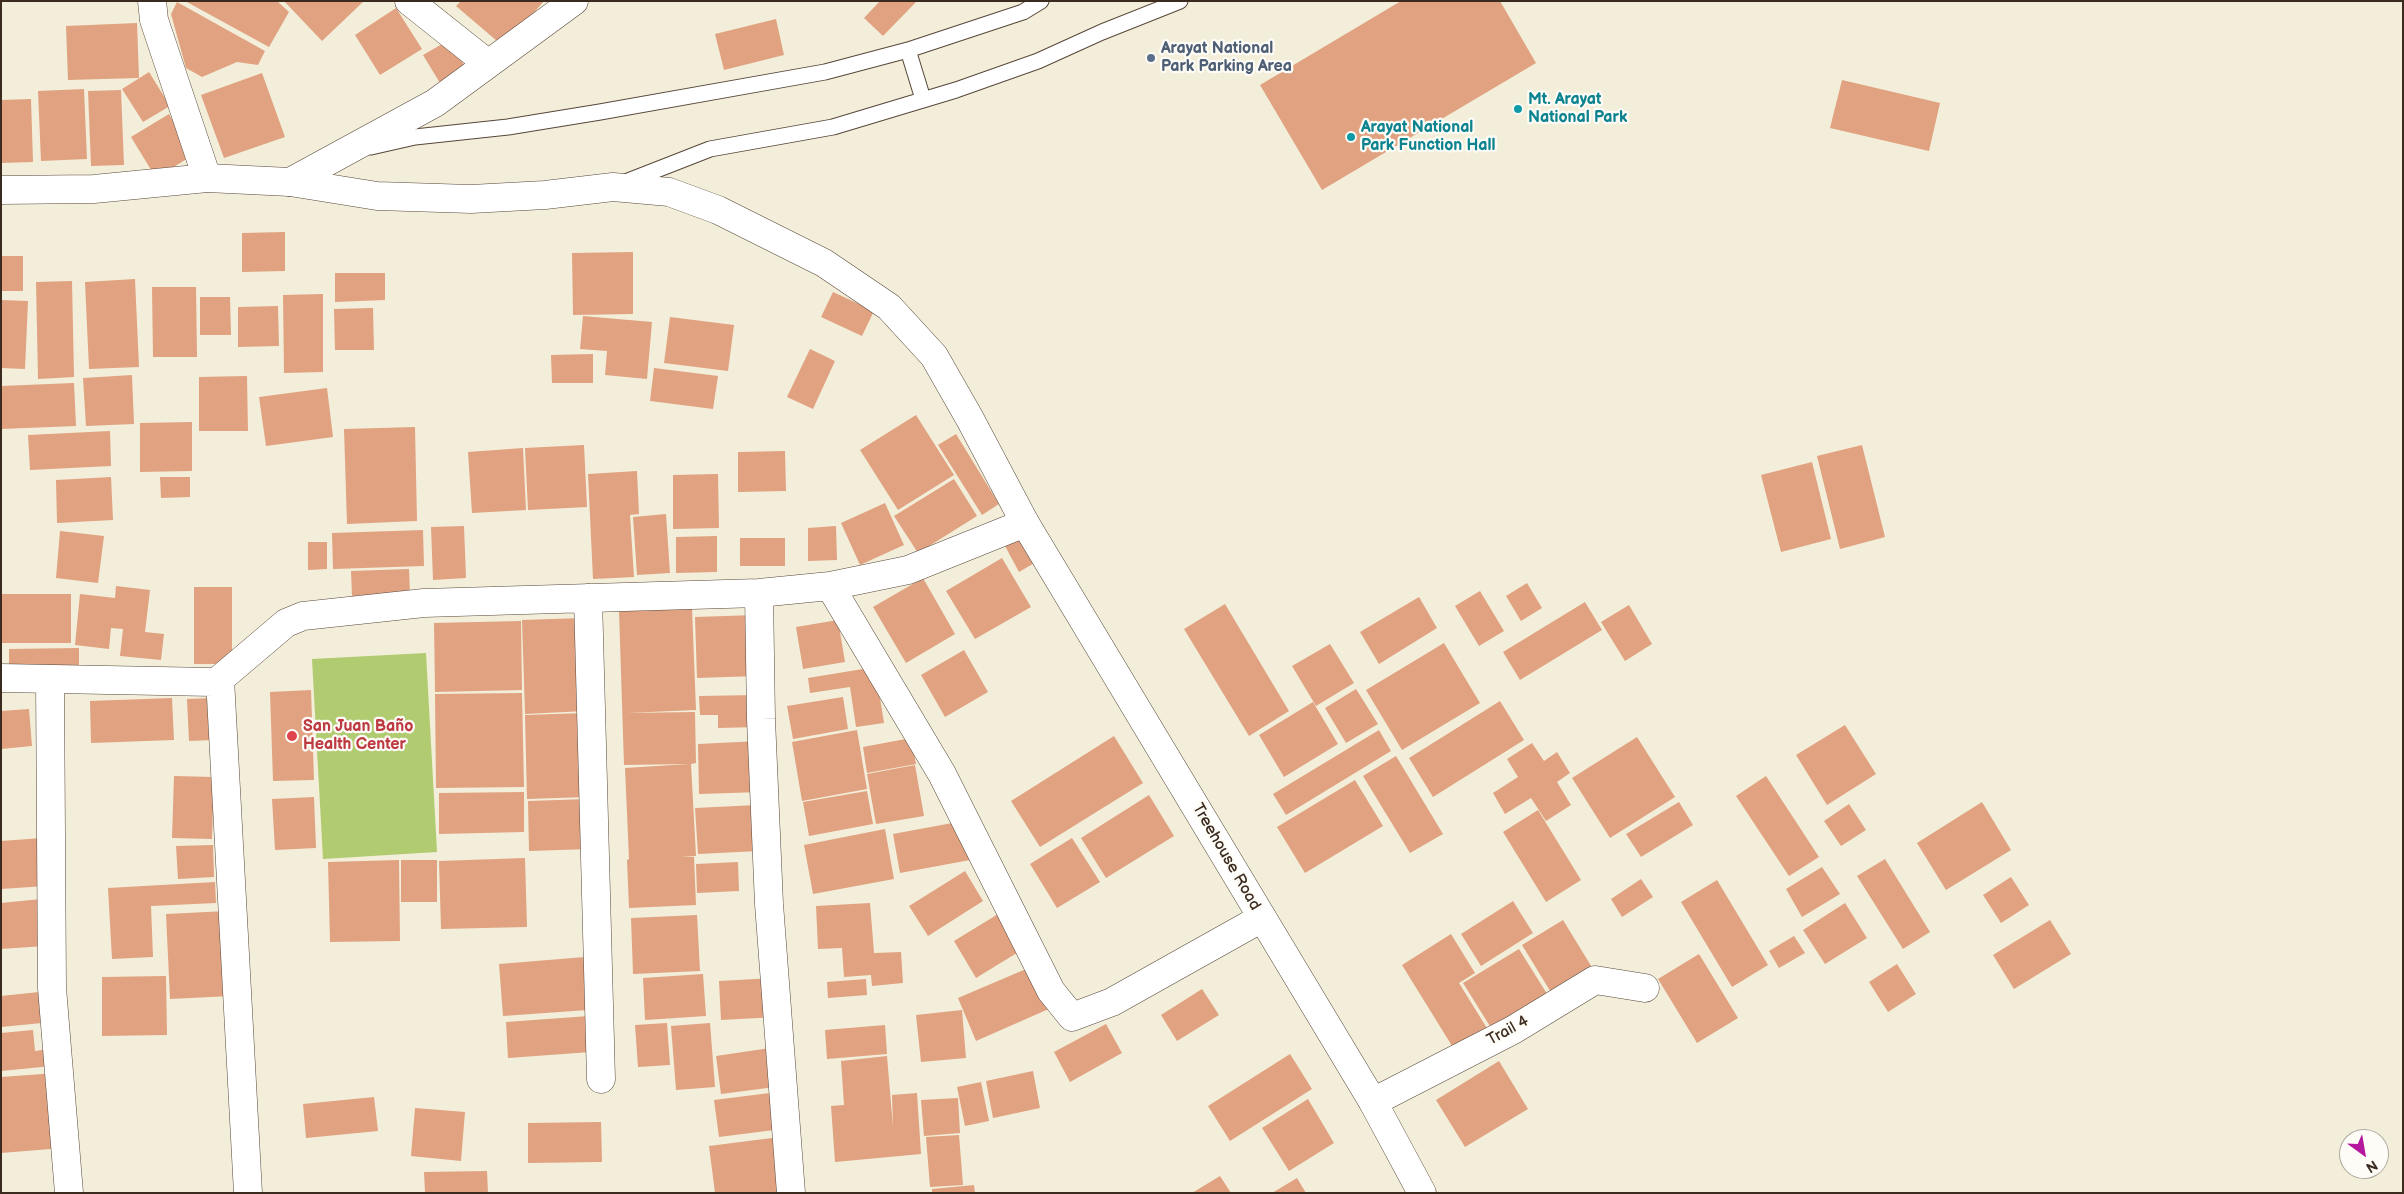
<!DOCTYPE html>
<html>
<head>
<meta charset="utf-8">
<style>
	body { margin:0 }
	#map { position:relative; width:2404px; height:1194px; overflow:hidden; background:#f3eed9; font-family:"Balsamiq Sans",sans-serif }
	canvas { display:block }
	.frame { position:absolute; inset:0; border:2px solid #3b2a1e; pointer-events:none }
	.north { position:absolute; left:2339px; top:1129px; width:50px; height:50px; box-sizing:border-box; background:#fdfcf7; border:1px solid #afa8a0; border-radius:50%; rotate:148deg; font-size:14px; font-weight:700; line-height:20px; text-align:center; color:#3b2a1e }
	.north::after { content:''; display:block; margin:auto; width:18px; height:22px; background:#b5179e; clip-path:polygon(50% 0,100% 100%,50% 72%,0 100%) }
</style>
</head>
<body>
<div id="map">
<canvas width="2404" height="1194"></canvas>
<div class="frame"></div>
<div class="north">N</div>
</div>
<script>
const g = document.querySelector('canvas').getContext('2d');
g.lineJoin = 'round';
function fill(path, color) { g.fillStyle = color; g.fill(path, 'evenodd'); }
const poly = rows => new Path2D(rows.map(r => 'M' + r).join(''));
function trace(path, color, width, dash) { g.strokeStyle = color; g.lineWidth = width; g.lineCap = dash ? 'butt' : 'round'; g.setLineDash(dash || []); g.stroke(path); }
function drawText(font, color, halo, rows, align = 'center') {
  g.font = font + ' "Balsamiq Sans",sans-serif'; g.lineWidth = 4.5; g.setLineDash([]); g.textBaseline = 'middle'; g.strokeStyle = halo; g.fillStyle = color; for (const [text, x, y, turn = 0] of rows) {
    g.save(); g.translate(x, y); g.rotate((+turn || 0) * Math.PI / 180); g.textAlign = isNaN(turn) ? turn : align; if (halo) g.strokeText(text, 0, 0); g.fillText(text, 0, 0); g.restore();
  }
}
fill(poly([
	[426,653,437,852,323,859,312,659]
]), '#b1cb71');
fill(poly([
	[185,1,277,1,289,12,269,47],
	[284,1,364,1,322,41],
	[461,1,544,1,504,47,456,6],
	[880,1,917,1,883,36,864,18],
	[1401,1,1500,1,1536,63,1322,190,1260,85],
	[177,2,265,51,258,65,237,62,202,77,186,68,171,14],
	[396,8,422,49,380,75,355,35],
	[776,19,784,55,724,70,715,34],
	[137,23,139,78,68,80,66,26],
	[449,40,469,73,443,88,423,55],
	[149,72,170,106,143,122,122,89],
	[262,73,285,137,224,158,201,95],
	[1842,80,1940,103,1929,151,1830,128],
	[84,89,87,159,41,161,38,91],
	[121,90,124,165,91,166,88,91],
	[31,99,33,162,1,163,1,100],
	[169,114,193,155,156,178,131,137],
	[285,232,285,271,242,272,242,233],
	[633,252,633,314,573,315,572,253],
	[1,256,23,256,23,291,1,291],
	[335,273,385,273,385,300,335,302],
	[135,279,139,367,89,369,85,282],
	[72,281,74,377,38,379,36,282],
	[152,287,196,287,197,357,153,357],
	[833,292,874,311,862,336,821,317],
	[323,294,323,372,284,373,283,295],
	[200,297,230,297,231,335,200,335],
	[1,300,28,301,25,369,1,368],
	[278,306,279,346,238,347,238,307],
	[373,308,374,350,335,350,334,309],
	[583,316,652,322,647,379,605,375,607,351,580,349],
	[670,317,734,325,728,371,664,363],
	[810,349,835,361,813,409,787,397],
	[593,354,593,383,552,383,551,355],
	[654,368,718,376,713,409,650,401],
	[132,375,134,424,86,426,83,378],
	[247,376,248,431,199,431,199,377],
	[74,383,76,426,1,429,1,386],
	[327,388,333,437,266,446,259,397],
	[916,415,954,475,898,510,860,450],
	[192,422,192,471,140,472,140,423],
	[415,427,417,521,347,524,344,429],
	[110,431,111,466,30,470,28,435],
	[956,434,999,504,982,515,938,445],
	[584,445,587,507,528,510,525,448],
	[1862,445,1885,537,1840,549,1817,456],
	[523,448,526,510,472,513,468,452],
	[785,451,786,491,738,492,738,452],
	[1812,462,1831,539,1781,552,1761,475],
	[637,471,639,514,630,515,634,577,593,579,588,474],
	[718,474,719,528,673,529,673,475],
	[111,477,113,520,57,523,56,480],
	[160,477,190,477,190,497,161,498],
	[954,479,977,516,918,553,894,516],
	[885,503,904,545,860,565,841,523],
	[666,514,670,573,637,575,633,517],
	[464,526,466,578,433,580,431,527],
	[836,526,837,560,808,561,808,528],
	[423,530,424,566,333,569,332,533],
	[60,531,104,536,98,583,56,578],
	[1027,533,1043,558,1019,572,1005,546],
	[717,536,717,572,676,573,676,537],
	[740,538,785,538,785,566,740,566],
	[308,542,327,542,327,569,308,570],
	[1002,558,1031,607,975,639,946,591],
	[409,569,410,594,352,596,351,571],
	[923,578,955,634,906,663,873,607],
	[1527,583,1542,608,1521,621,1506,596],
	[116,586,150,590,145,632,164,634,161,660,120,656,123,629,111,628,109,649,75,645,80,594,115,598],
	[194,587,232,587,232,664,194,664],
	[1480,591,1504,631,1479,646,1455,606],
	[1,594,71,594,71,643,1,643],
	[1419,597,1437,628,1379,664,1360,632],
	[1585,602,1602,630,1520,680,1503,652],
	[1225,604,1289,711,1249,736,1184,629],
	[1629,605,1652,644,1625,661,1601,622],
	[692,608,696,710,627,713,695,712,696,763,691,764,696,856,680,857,694,857,696,905,629,908,627,860,629,859,625,768,689,764,624,765,619,611],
	[756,615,757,676,697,678,695,617],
	[582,618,585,711,525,714,522,620],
	[838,620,845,662,803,669,796,627],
	[521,621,522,690,435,692,434,623],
	[1444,643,1480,703,1402,750,1366,690],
	[1330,644,1354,683,1316,706,1292,666],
	[79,648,79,671,9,672,9,649],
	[964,650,988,692,945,717,921,675],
	[875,667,884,723,856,727,850,687,810,693,808,678],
	[1356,689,1378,724,1346,743,1325,708],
	[311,690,314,780,273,781,270,692],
	[522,693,524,787,436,788,435,694],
	[758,695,758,727,718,728,718,715,700,715,699,696],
	[843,697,848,729,793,739,787,706],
	[172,698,174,740,91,743,90,701],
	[212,698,213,740,189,741,187,699],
	[1500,701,1524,740,1433,797,1409,758],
	[1313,702,1338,744,1284,777,1259,735],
	[29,709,32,746,1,749,1,711],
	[585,713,588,797,527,799,525,715],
	[1845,725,1876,774,1827,805,1796,755],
	[857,730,867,789,802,801,792,742],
	[1379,730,1391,751,1286,815,1273,794],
	[1114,736,1143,783,1040,847,1011,801],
	[1637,737,1675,797,1610,838,1572,778],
	[911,738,916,764,867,773,863,747],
	[760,741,761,792,699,794,698,744],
	[1532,743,1544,761,1557,752,1570,773,1557,782,1571,805,1546,821,1531,798,1505,814,1493,793,1518,777,1507,759],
	[1396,756,1443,834,1410,853,1363,776],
	[915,765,924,816,876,824,867,774],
	[174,776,214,777,212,839,172,838],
	[1766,776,1819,857,1789,876,1736,796],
	[1355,780,1383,826,1305,873,1277,827],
	[867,791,873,824,809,836,803,802],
	[524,792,524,832,439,834,439,793],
	[1149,795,1174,836,1106,878,1081,838],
	[314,797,316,848,275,850,272,799],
	[588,799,590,849,529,851,528,801],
	[1679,802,1693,825,1641,857,1626,834],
	[1982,802,2011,850,1946,890,1917,843],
	[1849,804,1866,830,1841,846,1824,821],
	[757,805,759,851,698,854,695,808],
	[1538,810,1581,880,1546,902,1503,832],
	[963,821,970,860,900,873,893,834],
	[885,829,894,879,813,894,804,845],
	[42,838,46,886,1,889,1,841],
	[1072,838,1100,882,1057,908,1030,864],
	[213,845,214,877,178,879,176,846],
	[525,858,527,927,441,929,439,861],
	[1885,859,1930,932,1903,949,1857,876],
	[399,860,400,941,330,942,328,862],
	[401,860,437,860,437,902,401,902],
	[738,862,739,891,697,893,696,864],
	[1822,867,1840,894,1802,917,1786,889],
	[965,871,983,901,928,936,909,906],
	[2011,877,2029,905,2001,923,1983,895],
	[1641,879,1653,897,1622,917,1611,899],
	[1717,880,1768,965,1732,987,1681,902],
	[215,882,216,903,151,906,153,957,112,959,108,888],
	[41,899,45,946,1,949,1,903],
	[1513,901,1533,933,1481,966,1461,934],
	[870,903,874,953,901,952,903,983,872,986,871,975,844,977,842,948,818,949,816,906],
	[1845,903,1867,938,1825,964,1803,930],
	[227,911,231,996,170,999,166,914],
	[1003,911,1025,948,976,978,954,941],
	[697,915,700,971,633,974,631,918],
	[1563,920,1593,969,1552,994,1522,945],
	[2050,920,2071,954,2014,989,1993,955],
	[1451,934,1475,973,1459,983,1490,1033,1457,1054,1402,965],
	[1794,936,1805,953,1779,968,1769,951],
	[1519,949,1549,997,1493,1031,1463,983],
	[1699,954,1738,1018,1697,1043,1658,979],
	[585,957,588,1010,503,1016,499,964],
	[1897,964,1916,994,1888,1012,1869,982],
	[1033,966,1051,1008,976,1041,958,998],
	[703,974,706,1016,645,1020,643,978],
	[166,976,167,1035,102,1036,102,977],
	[774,978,777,1017,721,1020,719,981],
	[866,979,867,995,828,998,827,982],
	[1202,989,1219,1015,1177,1041,1161,1015],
	[39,992,42,1023,1,1027,1,996],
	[962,1010,966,1058,921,1062,916,1015],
	[589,1016,591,1052,508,1058,506,1022],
	[667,1023,670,1065,638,1067,635,1025],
	[710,1023,715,1087,676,1090,671,1026],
	[1106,1024,1122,1053,1070,1082,1054,1052],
	[885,1025,887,1054,827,1059,825,1030],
	[33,1030,35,1051,50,1049,52,1066,1,1071,1,1033],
	[770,1048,775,1087,721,1094,716,1056],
	[1290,1054,1312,1089,1230,1141,1208,1106],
	[887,1056,893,1127,892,1095,917,1093,921,1154,835,1162,831,1106,844,1105,841,1061],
	[1499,1061,1528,1109,1465,1147,1436,1100],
	[1033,1071,1040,1108,993,1118,986,1081],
	[57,1073,63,1148,1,1153,1,1077],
	[981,1082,989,1121,965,1126,957,1087],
	[778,1092,782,1129,719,1137,714,1100],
	[374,1097,378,1131,306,1138,303,1104],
	[958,1098,960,1133,924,1136,921,1100],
	[1308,1099,1334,1143,1289,1171,1262,1128],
	[415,1108,465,1112,461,1161,411,1156],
	[601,1122,602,1162,528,1163,528,1123],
	[959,1135,963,1185,930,1187,926,1137],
	[780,1137,787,1193,715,1193,709,1146],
	[487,1171,488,1193,425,1193,424,1172],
	[1220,1176,1231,1193,1192,1193],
	[1297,1178,1306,1193,1272,1193],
	[974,1185,975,1193,932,1193,932,1189]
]), '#e0a281');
const lane = poly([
	[908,50,923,99],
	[371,147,415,137,508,127,600,112,825,72,908,50,1023,12,1041,1],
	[623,183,710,149,833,127,956,90,1038,61,1102,32,1180,1]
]);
const street = poly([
	[152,1,154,20,207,178],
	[409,1,487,63],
	[290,182,435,103,574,1],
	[830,586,942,774,1051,991,1072,1017,1112,1002,1262,918],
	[759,593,761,719,769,904,791,1193],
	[588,598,601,1079],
	[1,678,213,682,220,679,286,623,303,616,424,603,759,593,830,586,908,570,1025,523],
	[220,679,248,1193],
	[50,680,52,988,69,1193],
	[1373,1102,1513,1030,1595,980,1645,988]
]);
const secondary = poly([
	[1,190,94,189,207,178,290,182,377,196,471,199,545,195,613,187,669,192,718,210,824,263,889,307,934,356,970,419,1025,523,1373,1102,1422,1193]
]);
trace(lane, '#57473a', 17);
trace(street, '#57473a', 29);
trace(secondary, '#57473a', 29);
trace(lane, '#fff', 15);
trace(street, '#fff', 28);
trace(secondary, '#fff', 28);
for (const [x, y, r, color] of [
	[1151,58,5,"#5c6f8a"],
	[1518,109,5,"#0f9aa8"],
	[1351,137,5,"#0f9aa8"],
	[292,736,6,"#e0444e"]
]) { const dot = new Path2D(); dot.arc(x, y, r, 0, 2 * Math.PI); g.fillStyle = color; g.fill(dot); trace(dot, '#fdfcf7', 2); }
drawText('bold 16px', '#4e5e75', '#fdfcf7', [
	["Arayat National",1161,49],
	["Park Parking Area",1161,67]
], 'left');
drawText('bold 16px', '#0d838f', '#fdfcf7', [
	["Mt. Arayat",1528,100],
	["National Park",1528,118],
	["Arayat National",1361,128],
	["Park Function Hall",1361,146]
], 'left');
drawText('bold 16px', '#be3a42', '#fdfcf7', [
	["San Juan Baño",303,727],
	["Health Center",303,745]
], 'left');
drawText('16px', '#3b2a1e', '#fdfcf7', [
	["Treehouse Road",1226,857,60],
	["Trail 4",1508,1031,-29]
]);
</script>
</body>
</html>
